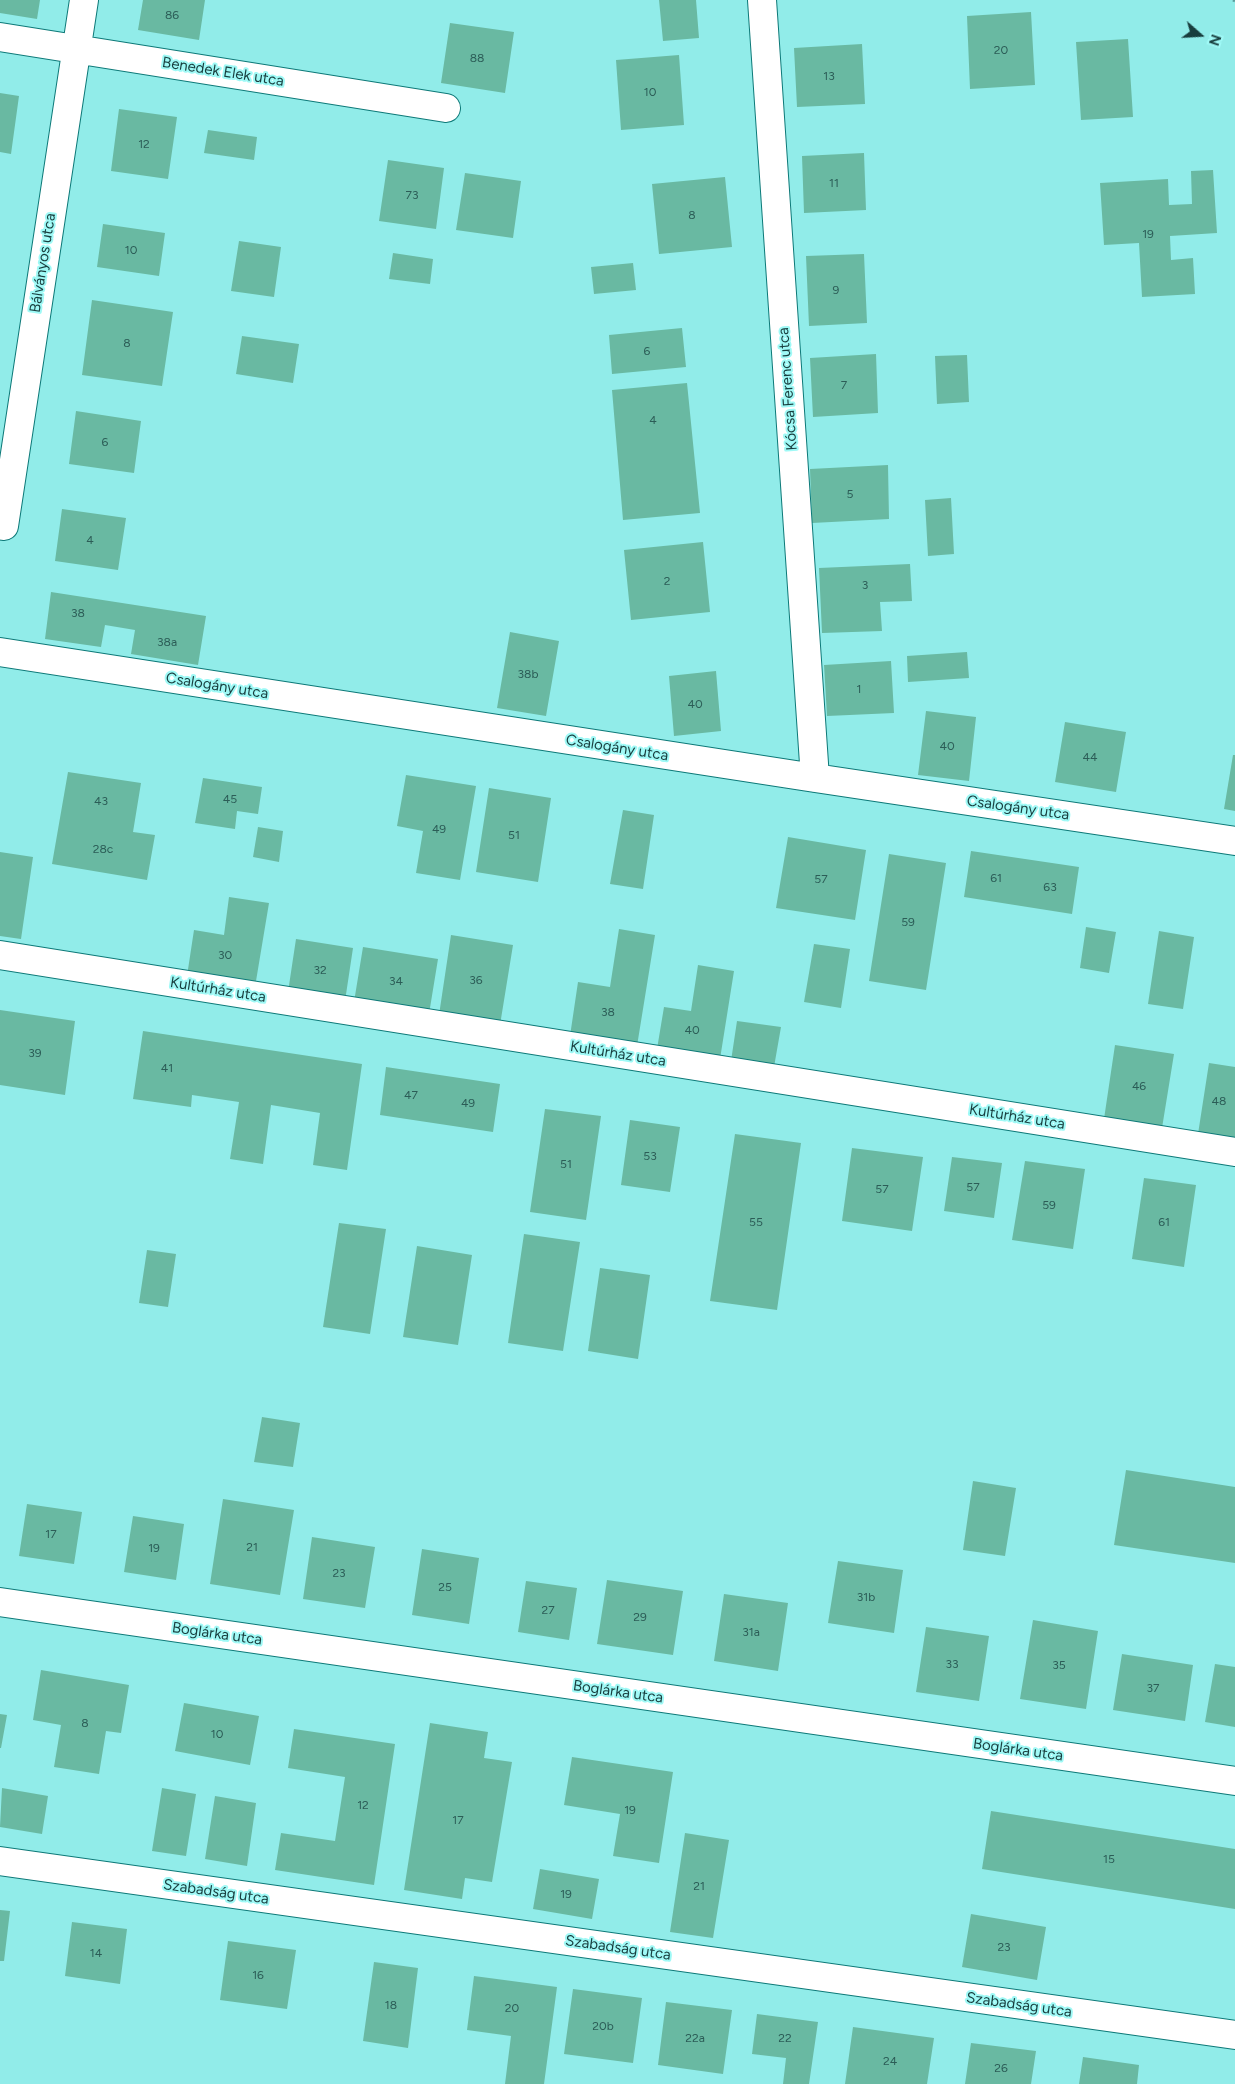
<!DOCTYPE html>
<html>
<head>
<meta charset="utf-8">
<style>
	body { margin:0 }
	#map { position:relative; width:1235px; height:2084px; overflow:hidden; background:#91ece9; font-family:Figtree,sans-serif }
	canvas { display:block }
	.north { position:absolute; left:1175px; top:10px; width:50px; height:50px; -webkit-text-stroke:4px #9ff9f6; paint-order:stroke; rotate:109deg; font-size:14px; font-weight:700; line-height:20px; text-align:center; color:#183e3e }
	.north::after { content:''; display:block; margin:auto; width:18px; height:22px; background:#183e3e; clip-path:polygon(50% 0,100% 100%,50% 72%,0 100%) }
</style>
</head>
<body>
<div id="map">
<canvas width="1235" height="2084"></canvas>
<div class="north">N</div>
</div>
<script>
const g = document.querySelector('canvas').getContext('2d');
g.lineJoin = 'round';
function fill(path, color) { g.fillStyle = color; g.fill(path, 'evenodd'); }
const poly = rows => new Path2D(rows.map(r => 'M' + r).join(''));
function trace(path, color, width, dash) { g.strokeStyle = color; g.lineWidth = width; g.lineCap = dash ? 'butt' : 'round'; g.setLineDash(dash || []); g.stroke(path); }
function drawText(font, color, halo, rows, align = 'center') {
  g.font = font + ' Figtree,sans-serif'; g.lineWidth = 4; g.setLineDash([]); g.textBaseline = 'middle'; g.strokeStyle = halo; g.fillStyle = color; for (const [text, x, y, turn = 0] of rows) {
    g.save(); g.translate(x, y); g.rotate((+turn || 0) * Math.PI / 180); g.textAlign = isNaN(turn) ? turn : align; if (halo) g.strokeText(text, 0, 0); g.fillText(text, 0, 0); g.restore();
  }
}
fill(poly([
	[0,0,40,0,37,19,0,13],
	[143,0,205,0,199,40,138,30],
	[659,0,696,0,699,38,663,41],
	[1031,12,1035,85,970,89,967,16],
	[450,23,514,32,505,93,441,83],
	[1128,39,1133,117,1081,120,1076,42],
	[862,44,865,104,797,107,794,48],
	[679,55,684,125,621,130,616,60],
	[0,93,19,96,11,154,0,152],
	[119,109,177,117,168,179,111,171],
	[208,130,257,137,254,160,204,153],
	[864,153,866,210,804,213,802,156],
	[388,160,444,168,436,229,379,221],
	[1213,170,1217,233,1170,236,1171,260,1193,258,1195,294,1142,297,1139,243,1104,245,1100,183,1168,179,1169,205,1192,204,1191,171],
	[465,173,521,181,513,238,456,230],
	[725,177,732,247,659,254,652,184],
	[103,224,165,233,159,276,97,267],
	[239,241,281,247,274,297,231,291],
	[393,253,433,259,430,284,389,279],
	[864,254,867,323,809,326,806,256],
	[633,263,636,290,594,294,591,267],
	[92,300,173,312,162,386,82,375],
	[682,328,686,367,612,374,609,335],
	[242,336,299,344,293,383,236,374],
	[876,354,878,413,813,417,810,358],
	[967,355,969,402,937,404,935,356],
	[687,383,700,513,623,520,612,390],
	[76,411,141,421,134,473,69,464],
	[888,465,889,519,812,523,810,469],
	[951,498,954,554,928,556,925,500],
	[62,509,126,518,118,570,55,561],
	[703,542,710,612,631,620,624,550],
	[910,564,912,601,880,602,882,631,822,633,819,568],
	[51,592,206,616,198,665,131,654,135,630,105,625,101,647,45,639],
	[510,632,559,641,546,716,497,708],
	[967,652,969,678,908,682,907,656],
	[891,661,894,713,827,716,824,665],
	[716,671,721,731,674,736,669,676],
	[926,711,976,717,969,781,918,775],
	[1065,722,1126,732,1116,792,1055,782],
	[1233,755,1235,755,1235,811,1224,809],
	[68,772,141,783,133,832,155,835,147,880,52,864],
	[406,775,476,786,460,880,416,873,423,831,397,826],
	[203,778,262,787,258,814,237,811,235,829,195,823],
	[489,788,551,798,538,882,476,872],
	[623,810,654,815,643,889,610,884],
	[258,827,283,831,279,862,253,857],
	[788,837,866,850,855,920,776,908],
	[971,851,1079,867,1072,914,964,897],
	[0,852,33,857,21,939,0,936],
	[889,854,946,863,926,990,869,981],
	[229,897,269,903,255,987,187,976,194,930,224,935],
	[1086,927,1116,932,1109,973,1080,968],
	[619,929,655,935,637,1046,570,1036,578,982,610,987],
	[1159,931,1194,937,1183,1009,1148,1004],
	[451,935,513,945,500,1025,439,1015],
	[296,939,353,948,345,1001,288,992],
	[814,944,850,949,841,1008,804,1002],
	[363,947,438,959,429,1014,354,1002],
	[698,965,734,971,720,1059,657,1049,664,1007,691,1011],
	[0,1010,75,1021,65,1095,0,1085],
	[737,1021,781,1027,774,1067,731,1061],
	[143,1031,362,1064,347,1170,313,1165,320,1113,271,1105,263,1164,230,1159,239,1102,192,1095,191,1107,133,1099],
	[1115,1045,1174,1054,1162,1128,1104,1119],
	[1209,1063,1235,1067,1235,1139,1198,1134],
	[386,1067,500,1084,493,1132,380,1115],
	[545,1109,601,1116,586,1220,530,1212],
	[630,1120,680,1127,670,1192,621,1185],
	[735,1134,801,1143,777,1310,710,1301],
	[852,1148,923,1157,912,1231,842,1221],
	[952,1157,1002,1163,994,1218,944,1211],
	[1025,1161,1085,1169,1073,1249,1012,1240],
	[1144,1178,1196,1185,1184,1267,1132,1259],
	[339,1223,386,1229,370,1334,323,1327],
	[524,1234,580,1242,563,1351,508,1343],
	[417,1246,472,1255,458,1345,403,1337],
	[147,1250,176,1254,168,1307,139,1303],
	[600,1268,650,1275,638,1359,588,1351],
	[262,1417,300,1423,293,1467,254,1462],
	[1126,1470,1235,1487,1235,1563,1114,1545],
	[973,1481,1016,1488,1005,1556,963,1550],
	[223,1499,294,1510,280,1595,210,1584],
	[27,1504,82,1512,74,1564,19,1556],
	[133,1516,184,1524,176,1580,124,1572],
	[312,1537,375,1547,365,1608,303,1599],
	[422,1549,479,1558,469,1624,412,1615],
	[838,1561,903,1570,894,1633,828,1623],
	[607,1580,683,1591,673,1655,597,1644],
	[526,1581,577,1588,569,1640,518,1632],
	[724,1594,788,1603,778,1671,714,1661],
	[1033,1620,1098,1631,1086,1709,1020,1699],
	[926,1627,989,1636,979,1701,916,1692],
	[1122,1654,1193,1665,1185,1721,1113,1710],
	[1215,1664,1235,1667,1235,1727,1205,1722],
	[41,1670,129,1685,121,1733,106,1731,99,1774,54,1767,61,1725,33,1720],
	[184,1703,259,1716,250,1765,175,1751],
	[0,1714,7,1715,1,1748,0,1748],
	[430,1723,488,1732,484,1758,512,1762,492,1882,465,1878,462,1899,404,1890],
	[294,1729,395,1744,374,1885,275,1870,281,1833,335,1841,345,1777,288,1768],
	[572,1757,673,1772,659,1863,613,1856,620,1814,564,1805],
	[2,1788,48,1796,42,1834,0,1827],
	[162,1788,196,1794,186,1856,152,1851],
	[215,1796,256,1803,247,1866,205,1859],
	[991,1811,1235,1849,1235,1909,982,1869],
	[685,1833,729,1840,713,1938,670,1932],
	[540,1869,599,1879,592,1919,533,1909],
	[0,1910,10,1911,4,1961,0,1961],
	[971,1914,1046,1927,1037,1980,962,1967],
	[72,1922,127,1929,120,1984,65,1976],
	[228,1941,296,1950,287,2009,220,2000],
	[374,1962,418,1968,408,2048,363,2041],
	[474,1976,557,1987,544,2084,505,2084,511,2036,467,2030],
	[573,1989,642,1998,633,2063,564,2054],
	[666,2002,732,2010,723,2074,658,2065],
	[757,2014,818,2022,809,2084,783,2084,786,2058,752,2054],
	[853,2027,934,2038,927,2084,845,2084],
	[971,2043,1036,2051,1031,2084,965,2084],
	[1083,2057,1139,2065,1137,2084,1079,2084]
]), '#69b9a2');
const minor = poly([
	[762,0,815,778],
	[0,37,446,108],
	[4,526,84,0],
	[0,652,815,778,1235,841],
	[0,955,1235,1152],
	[0,1602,1235,1781],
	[0,1861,1235,2035]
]);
trace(minor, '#0d7978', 30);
trace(poly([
	[1233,0,1235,1]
]), '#5a9d9c', 3, [5, 2.5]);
trace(minor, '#fff', 28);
drawText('12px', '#2c5d57', null, [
	["86",172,15],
	["20",1001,50],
	["88",477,58],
	["13",829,76],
	["10",650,92],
	["12",144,144],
	["11",834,183],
	["73",412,195],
	["8",692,215],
	["19",1148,234],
	["10",131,250],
	["9",836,290],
	["8",127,343],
	["6",647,351],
	["7",844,385],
	["4",653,420],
	["6",105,442],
	["5",850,494],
	["4",90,540],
	["2",667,581],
	["3",865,585],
	["38",78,613],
	["38a",167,642],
	["38b",528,674],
	["1",859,689],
	["40",695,704],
	["40",947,746],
	["44",1090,757],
	["45",230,799],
	["43",101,801],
	["49",439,829],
	["51",514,835],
	["28c",103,849],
	["61",996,878],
	["57",821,879],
	["63",1050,887],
	["59",908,922],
	["30",225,955],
	["32",320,970],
	["36",476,980],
	["34",396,981],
	["38",608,1012],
	["40",692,1030],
	["39",35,1053],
	["41",167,1068],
	["46",1139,1086],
	["47",411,1095],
	["48",1219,1101],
	["49",468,1103],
	["53",650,1156],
	["51",566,1164],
	["57",973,1187],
	["57",882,1189],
	["59",1049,1205],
	["55",756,1222],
	["61",1164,1222],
	["17",51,1534],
	["21",252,1547],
	["19",154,1548],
	["23",339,1573],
	["25",445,1587],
	["31b",866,1597],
	["27",548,1610],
	["29",640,1617],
	["31a",751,1632],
	["33",952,1664],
	["35",1059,1665],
	["37",1153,1688],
	["8",85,1723],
	["10",217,1734],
	["12",363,1805],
	["19",630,1810],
	["17",458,1820],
	["15",1109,1859],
	["21",699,1886],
	["19",566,1894],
	["23",1004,1947],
	["14",96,1953],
	["16",258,1975],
	["18",391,2005],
	["20",512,2008],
	["20b",603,2026],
	["22a",695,2038],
	["22",785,2038],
	["24",890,2061],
	["26",1001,2068]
]);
drawText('15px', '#183e3e', '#9ff9f6', [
	["Benedek Elek utca",223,72,9],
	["Bálványos utca",43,263,-81],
	["Kócsa Ferenc utca",788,389,-94],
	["Csalogány utca",217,686,9],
	["Csalogány utca",617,748,9],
	["Csalogány utca",1018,808,8],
	["Kultúrház utca",218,990,9],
	["Kultúrház utca",618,1054,9],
	["Kultúrház utca",1017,1117,9],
	["Boglárka utca",217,1634,8],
	["Boglárka utca",618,1692,8],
	["Boglárka utca",1018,1750,8],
	["Szabadság utca",216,1892,8],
	["Szabadság utca",618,1948,8],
	["Szabadság utca",1019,2005,8]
]);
</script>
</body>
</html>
